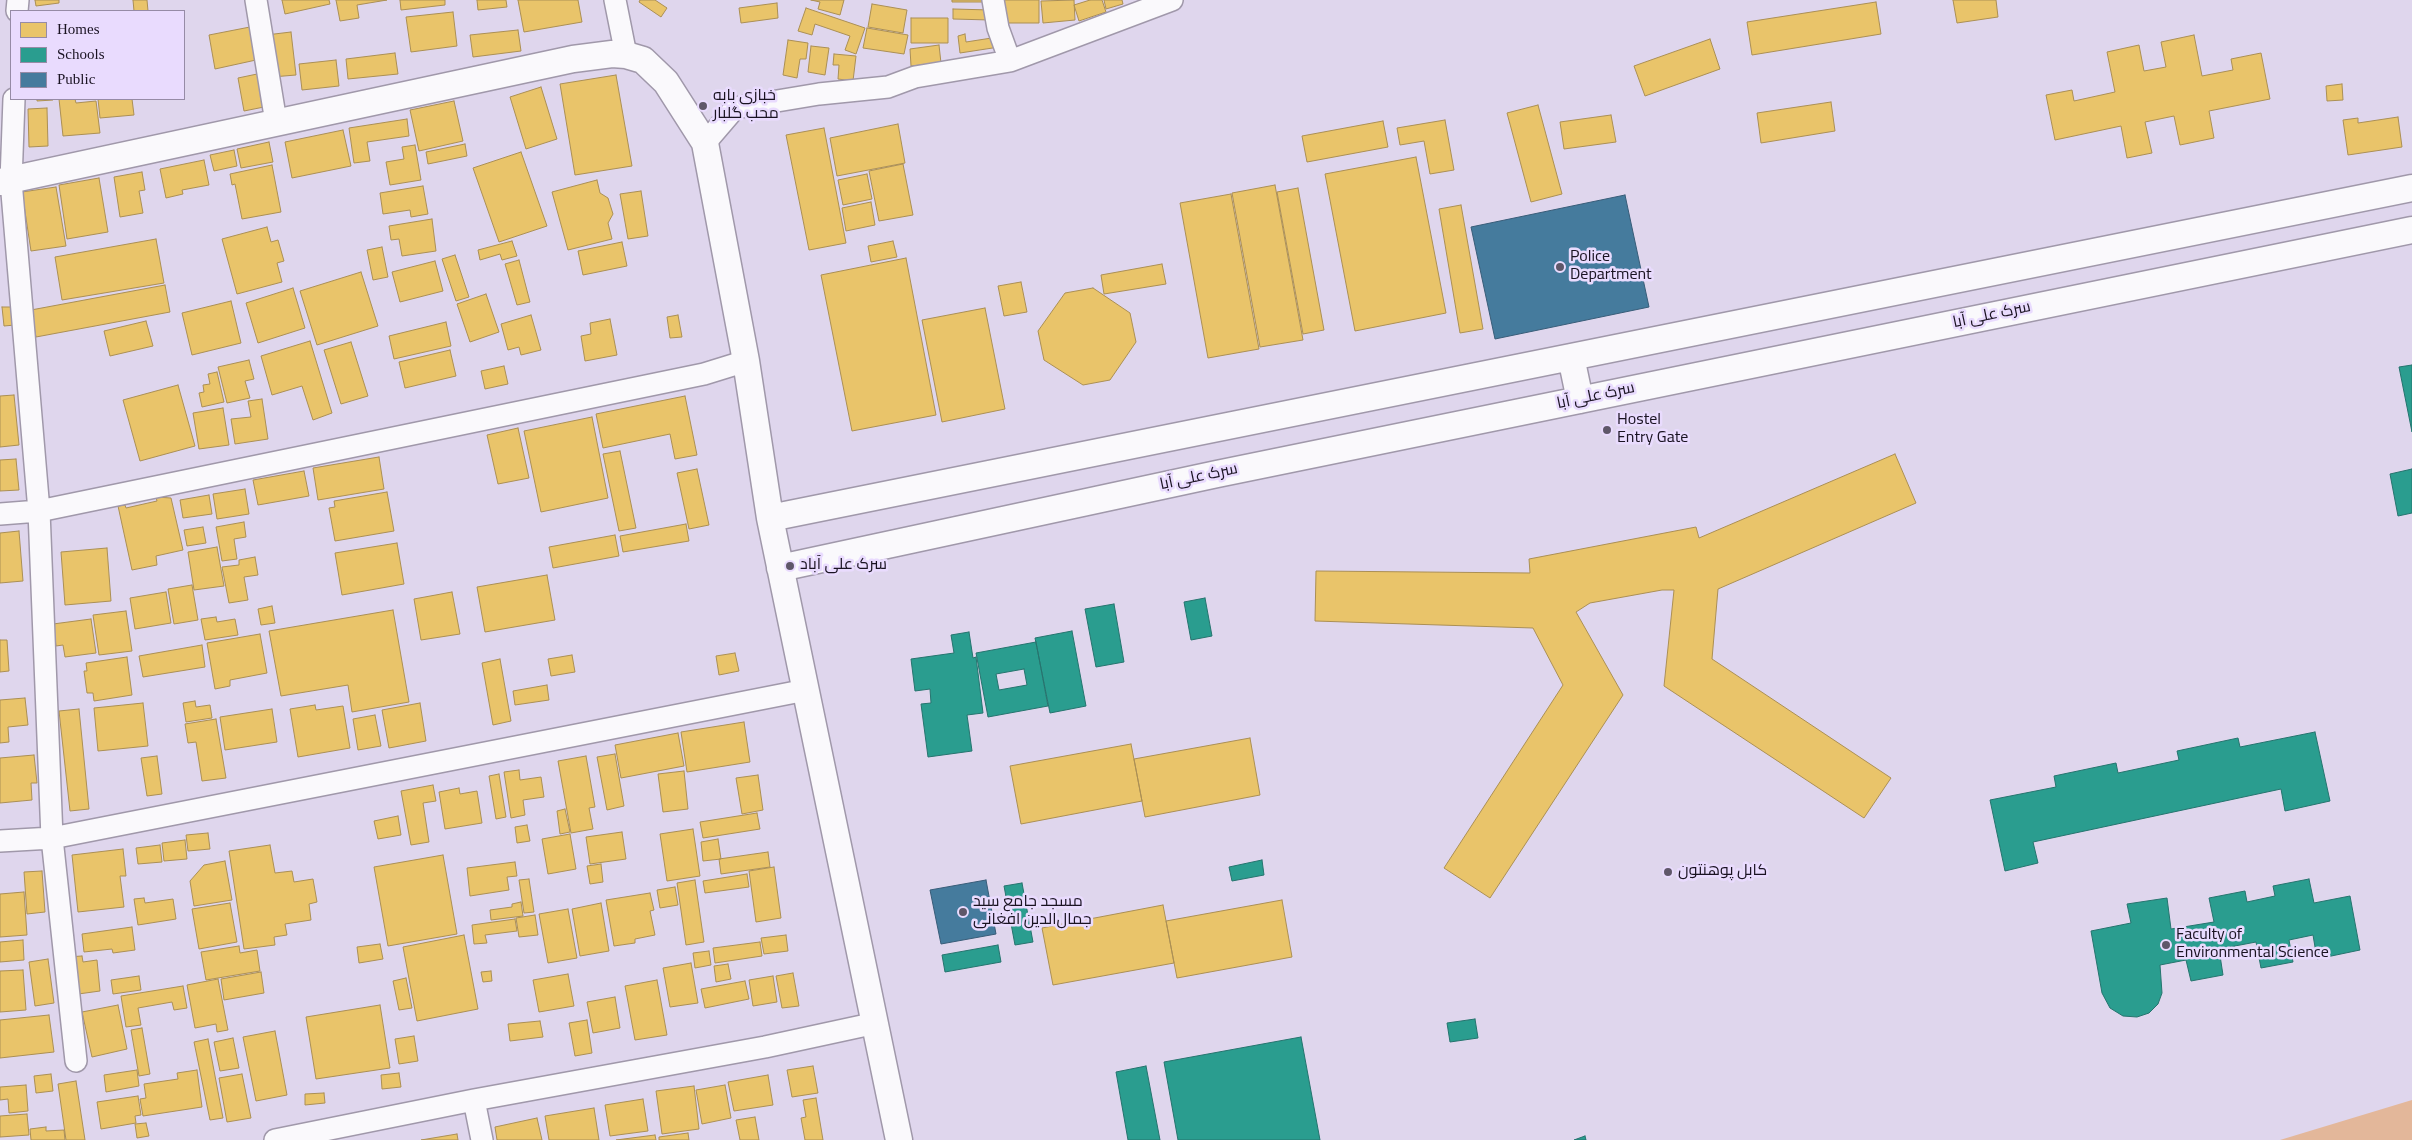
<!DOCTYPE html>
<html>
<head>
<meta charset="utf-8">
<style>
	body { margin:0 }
	#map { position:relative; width:2412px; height:1140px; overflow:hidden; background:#dfd6ed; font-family:Georgia,serif }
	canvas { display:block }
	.legend { position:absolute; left:10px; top:10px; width:175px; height:90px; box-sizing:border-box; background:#e9dbfe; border:1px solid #968ba6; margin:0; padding:6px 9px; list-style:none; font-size:15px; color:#1a1322 }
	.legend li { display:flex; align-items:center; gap:10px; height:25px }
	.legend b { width:25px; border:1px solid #968ba6 }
</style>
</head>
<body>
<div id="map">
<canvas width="2412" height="1140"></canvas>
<ul class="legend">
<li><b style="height:14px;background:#e9c46a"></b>Homes</li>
<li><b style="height:14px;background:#2a9d8f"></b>Schools</li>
<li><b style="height:14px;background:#457b9d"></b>Public</li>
</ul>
</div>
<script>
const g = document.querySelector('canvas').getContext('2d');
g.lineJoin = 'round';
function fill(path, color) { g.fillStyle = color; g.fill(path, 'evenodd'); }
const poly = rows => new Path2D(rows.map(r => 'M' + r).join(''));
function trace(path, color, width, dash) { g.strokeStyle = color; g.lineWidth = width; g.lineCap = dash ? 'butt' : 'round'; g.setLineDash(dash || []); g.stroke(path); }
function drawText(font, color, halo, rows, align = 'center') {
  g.font = font + ' Georgia,Cairo,serif'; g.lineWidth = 5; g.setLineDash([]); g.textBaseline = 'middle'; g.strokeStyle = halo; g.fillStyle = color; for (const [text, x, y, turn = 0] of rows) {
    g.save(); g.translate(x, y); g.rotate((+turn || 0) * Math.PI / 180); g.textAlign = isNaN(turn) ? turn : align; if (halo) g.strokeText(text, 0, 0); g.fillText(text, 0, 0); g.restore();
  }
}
fill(poly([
	[2412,1100,2412,1140,2280,1140]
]), '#e3b79a');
const homes = poly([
	[35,0,59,0,59,3,36,6,35,0],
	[133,0,147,0,148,11,134,11,133,0],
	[282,0,329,0,330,4,285,14,282,0],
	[336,0,387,0,357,5,359,18,340,21,336,0],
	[400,0,445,0,445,5,401,10,400,0],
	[477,0,506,0,507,7,478,10,477,0],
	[518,0,578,0,582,22,524,32,518,0],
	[640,0,655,0,667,8,661,17,639,2,640,0],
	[811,0,844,0,840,15,818,9,820,2,811,0],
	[952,0,985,0,985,2,952,2,952,0],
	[1002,0,1039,0,1039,23,1001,23,1002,0],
	[1074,0,1075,20,1043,23,1041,1,1074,0],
	[1090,0,1102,0,1106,12,1079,21,1074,5,1090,0],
	[1104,0,1122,0,1123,4,1106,9,1104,0],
	[1953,0,1996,0,1998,17,1957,23,1953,0],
	[1876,2,1881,34,1752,55,1747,22,1876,2],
	[777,3,778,18,741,23,739,8,777,3],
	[872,4,907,10,903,33,868,27,872,4],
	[806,8,865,28,856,54,845,50,850,36,815,24,812,35,798,31,806,8],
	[953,9,991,10,990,20,953,19,953,9],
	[453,12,457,46,411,52,406,17,453,12],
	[911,18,948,18,948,43,911,43,911,18],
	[250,27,256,60,215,69,209,35,250,27],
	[867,28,908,35,904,54,863,48,867,28],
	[518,30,521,51,473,57,470,35,518,30],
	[291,32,296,75,272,77,266,35,291,32],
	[965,34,966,42,998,37,999,47,960,53,958,36,965,34],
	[2194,35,2202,76,2233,70,2231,59,2261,53,2270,99,2209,111,2214,138,2180,145,2174,116,2145,122,2152,153,2127,158,2121,126,2055,140,2046,95,2072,90,2074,101,2115,92,2107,52,2139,45,2144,71,2166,67,2161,42,2194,35],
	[1710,39,1720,69,1645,96,1634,66,1710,39],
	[788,40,808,43,806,59,800,59,797,78,783,75,788,40],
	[939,45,941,63,911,66,910,49,939,45],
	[811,46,829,48,825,75,808,72,811,46],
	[395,53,398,74,348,79,346,59,395,53],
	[834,54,856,56,853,81,838,79,839,65,833,65,834,54],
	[336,60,339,86,302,90,299,64,336,60],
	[262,73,269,106,244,111,238,78,262,73],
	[616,75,632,166,575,175,560,84,616,75],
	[2342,84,2343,100,2327,101,2326,86,2342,84],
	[541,87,557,139,526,149,510,97,541,87],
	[37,99,53,99,53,100,37,101,37,99],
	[59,99,75,99,76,103,96,101,100,133,63,136,59,99],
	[98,99,132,99,134,115,100,118,98,99],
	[454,101,463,141,419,151,410,110,454,101],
	[1831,102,1835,131,1761,143,1757,113,1831,102],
	[1538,105,1562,194,1531,202,1507,113,1538,105],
	[47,108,48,146,29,147,28,109,47,108],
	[1611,115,1616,142,1564,149,1560,122,1611,115],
	[2398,117,2402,147,2348,155,2343,120,2358,118,2358,123,2398,117],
	[407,119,409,136,367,142,370,161,354,163,349,128,407,119],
	[1445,120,1454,170,1430,174,1424,141,1400,145,1397,128,1445,120],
	[1383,121,1388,147,1307,162,1302,136,1383,121],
	[898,124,905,163,837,176,830,138,898,124],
	[824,128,846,243,809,250,786,135,824,128],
	[343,130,351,166,292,178,285,142,343,130],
	[269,142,273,162,241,168,237,149,269,142],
	[465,144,467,156,428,164,426,152,465,144],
	[415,145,421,180,390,185,386,162,404,159,402,147,415,145],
	[234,150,237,166,214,171,210,155,234,150],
	[521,152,547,226,499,242,473,168,521,152],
	[1416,157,1446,313,1355,331,1325,174,1416,157],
	[204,160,209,185,182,190,183,194,166,198,160,169,204,160],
	[903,164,913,215,879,221,869,171,903,164],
	[272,165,281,212,242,219,235,184,232,185,230,174,272,165],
	[142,172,145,190,139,191,143,213,120,217,114,177,142,172],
	[867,174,872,199,843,205,838,180,867,174],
	[99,178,108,232,67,239,59,185,99,178],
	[597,180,600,193,608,198,613,214,608,223,612,239,568,250,552,192,597,180],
	[1275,185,1303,340,1260,347,1232,193,1275,185],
	[423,186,428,214,411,217,410,210,383,214,380,193,423,186],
	[56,187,66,246,31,251,22,192,56,187],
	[1298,188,1324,330,1303,334,1277,192,1298,188],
	[641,191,648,236,628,239,620,194,641,191],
	[1231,194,1259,349,1208,358,1180,203,1231,194],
	[871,202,875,225,846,231,842,208,871,202],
	[1461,205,1483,329,1460,333,1439,209,1461,205],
	[432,219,436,251,402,256,399,239,391,240,389,226,432,219],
	[267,227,271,242,278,240,284,261,277,263,282,282,237,294,222,239,267,227],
	[156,239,164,283,62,300,55,257,156,239],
	[512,241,517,256,502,260,500,254,480,260,478,250,512,241],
	[893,241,897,257,871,262,868,246,893,241],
	[622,242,627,266,583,275,578,251,622,242],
	[382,247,388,277,373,280,367,250,382,247],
	[455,255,469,297,456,301,442,259,455,255],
	[906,258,936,415,852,431,821,275,906,258],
	[519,260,530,302,517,305,505,264,519,260],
	[435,261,443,291,400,302,392,272,435,261],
	[1162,264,1166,284,1104,294,1101,275,1162,264],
	[361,272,378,326,317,345,300,291,361,272],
	[1021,282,1027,312,1004,316,998,286,1021,282],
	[165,285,170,312,36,337,31,310,165,285],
	[293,288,305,328,258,343,246,303,293,288],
	[1093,288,1130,313,1136,342,1110,380,1083,385,1044,360,1038,331,1065,293,1093,288],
	[486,294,499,332,470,342,457,304,486,294],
	[231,301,241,343,192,355,182,313,231,301],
	[2,307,14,307,15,325,4,326,2,307],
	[985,308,1005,409,942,422,922,320,985,308],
	[531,315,541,350,521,355,519,347,508,350,501,324,531,315],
	[678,315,682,337,670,338,667,317,678,315],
	[610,319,617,355,585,361,581,336,591,334,590,323,610,319],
	[146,321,153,346,110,356,104,331,146,321],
	[446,322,451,346,394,359,389,336,446,322],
	[310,341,332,413,313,420,302,386,272,395,261,356,310,341],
	[351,342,368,396,341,404,324,350,351,342],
	[450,350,456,376,405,388,399,362,450,350],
	[249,360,254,379,245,381,250,398,227,403,218,367,249,360],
	[504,366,508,384,485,389,481,371,504,366],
	[217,372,224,402,202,407,199,393,204,392,203,385,210,384,208,374,217,372],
	[178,385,195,446,140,461,123,400,178,385],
	[14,395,19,445,0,447,0,396,14,395],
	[685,396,697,455,675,459,670,434,603,448,596,414,685,396],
	[262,399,268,439,235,444,231,419,251,417,248,401,262,399],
	[223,408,229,445,199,449,193,413,223,408],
	[592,417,608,498,541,512,524,431,592,417],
	[518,428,529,478,498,484,487,435,518,428],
	[620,451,636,528,619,531,603,454,620,451],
	[1895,454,1916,503,1718,589,1712,659,1891,778,1864,818,1664,686,1674,590,1662,590,1590,603,1576,612,1623,695,1490,898,1444,868,1563,685,1533,628,1315,621,1316,571,1530,573,1529,559,1696,527,1699,538,1895,454],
	[379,457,384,489,318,500,313,468,379,457],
	[16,459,19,490,0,491,0,460,16,459],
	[697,469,709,525,689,529,677,473,697,469],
	[304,471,309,496,258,505,253,480,304,471],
	[245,489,249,514,217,519,213,494,245,489],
	[387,492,394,531,335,541,329,508,335,507,334,501,387,492],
	[209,495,212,514,183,518,180,500,209,495],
	[156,497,171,498,183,550,156,556,157,565,132,570,118,506,125,505,126,508,157,501,156,497],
	[244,522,246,537,234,539,237,559,222,561,216,527,244,522],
	[686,524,689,541,623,552,620,536,686,524],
	[203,527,206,543,187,546,184,530,203,527],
	[19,531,23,581,0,583,0,533,19,531],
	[615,535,619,556,553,568,549,547,615,535],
	[397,543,404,584,342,595,335,553,397,543],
	[217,547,224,586,194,590,188,552,217,547],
	[107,548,111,601,65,605,61,552,107,548],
	[255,557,258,575,244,577,248,600,229,603,222,567,239,565,239,560,255,557],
	[547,575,555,620,485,632,477,587,547,575],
	[192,585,198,620,174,624,168,589,192,585],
	[166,592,171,623,135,629,130,598,166,592],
	[452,592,460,634,421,640,414,599,452,592],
	[272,606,275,623,261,625,258,609,272,606],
	[393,610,409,702,352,712,348,685,281,696,269,631,393,610],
	[126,611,132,651,99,655,93,615,126,611],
	[216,617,217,622,235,619,238,635,205,640,201,619,216,617],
	[91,619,96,653,65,657,63,645,56,646,53,624,91,619],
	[260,634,267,673,230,680,230,686,215,689,207,643,260,634],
	[0,640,7,640,9,671,0,672,0,640],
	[202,645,205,667,143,677,139,656,202,645],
	[735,653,739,671,719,675,716,656,735,653],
	[572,655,575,672,551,676,548,659,572,655],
	[127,657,132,695,94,701,93,693,87,693,84,671,87,671,86,663,127,657],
	[500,659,511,721,493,725,482,663,500,659],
	[547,685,549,700,515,705,513,691,547,685],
	[25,698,28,725,8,727,9,742,0,743,0,700,25,698],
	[195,701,196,707,210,705,212,718,186,722,183,703,195,701],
	[143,703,148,746,98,751,94,708,143,703],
	[420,703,426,741,389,748,382,710,420,703],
	[315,705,316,710,343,706,350,748,298,757,290,709,315,705],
	[79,709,89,809,70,811,59,711,79,709],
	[272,709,277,742,225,750,220,717,272,709],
	[375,715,381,746,358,750,353,719,375,715],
	[216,719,226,778,202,781,196,742,188,743,185,724,216,719],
	[744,722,750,762,687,772,681,732,744,722],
	[678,733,684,766,621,778,615,745,678,733],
	[1250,738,1260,795,1145,817,1134,759,1250,738],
	[1131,744,1142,801,1021,824,1010,766,1131,744],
	[615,754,624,806,607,810,597,757,615,754],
	[34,755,37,783,31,783,32,800,0,803,0,758,34,755],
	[157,756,162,794,147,796,141,758,157,756],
	[586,756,595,807,589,808,593,829,571,833,558,761,586,756],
	[519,770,520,780,541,777,544,797,523,800,525,815,511,818,504,772,519,770],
	[684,771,688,809,663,812,658,774,684,771],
	[499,774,506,817,496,819,489,776,499,774],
	[758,775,763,810,742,814,736,778,758,775],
	[433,785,436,801,423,803,429,842,411,845,401,791,433,785],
	[459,788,460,794,477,791,482,823,445,829,439,792,459,788],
	[565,809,570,832,560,834,557,811,565,809],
	[757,813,760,829,703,838,700,822,757,813],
	[398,816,401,835,378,839,374,821,398,816],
	[527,825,530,841,517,843,515,827,527,825],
	[693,829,700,876,667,881,660,834,693,829],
	[622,832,626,859,590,864,586,837,622,832],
	[208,833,210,849,188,851,186,835,208,833],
	[570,834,576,869,548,874,542,839,570,834],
	[718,839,721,859,703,861,701,842,718,839],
	[185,840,187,859,164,861,162,843,185,840],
	[160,845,162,862,138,864,136,848,160,845],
	[270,845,275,873,292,871,294,882,313,879,317,902,309,904,311,920,285,924,287,935,274,937,275,945,244,949,229,851,270,845],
	[123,849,126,876,120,876,124,907,78,912,72,855,123,849],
	[768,852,770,867,721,874,719,859,768,852],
	[443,855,457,934,388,946,374,867,443,855],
	[225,861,232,900,194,906,190,881,204,865,225,861],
	[515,862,517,876,507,877,509,890,470,896,467,868,515,862],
	[601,864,603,882,590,884,587,866,601,864],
	[774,867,781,918,756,922,749,871,774,867],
	[42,871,45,912,27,914,24,872,42,871],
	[747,874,749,887,705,893,703,881,747,874],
	[529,879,534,912,524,913,519,880,529,879],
	[695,880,704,942,686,945,677,883,695,880],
	[675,887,678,905,660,908,657,890,675,887],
	[24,892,27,935,0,937,0,894,24,892],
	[650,893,654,910,650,911,655,935,635,939,635,943,614,946,606,900,650,893],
	[144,898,145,903,173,899,176,919,138,925,134,899,144,898],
	[1282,900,1292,957,1177,978,1166,921,1282,900],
	[521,902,523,916,491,920,490,910,512,907,512,904,521,902],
	[230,903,237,942,199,949,192,909,230,903],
	[601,903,609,951,580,956,572,909,601,903],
	[1163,905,1174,963,1053,985,1042,928,1163,905],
	[568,909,577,958,548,963,539,914,568,909],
	[535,915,538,935,519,937,516,918,535,915],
	[515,919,517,931,485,935,487,943,474,944,472,925,515,919],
	[132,927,135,950,113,953,112,949,84,952,82,934,132,927],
	[464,935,478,1009,417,1021,403,947,464,935],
	[786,935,788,951,764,954,761,938,786,935],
	[23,940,24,960,0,962,0,942,23,940],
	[760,942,762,956,715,963,713,948,760,942],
	[380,944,383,959,359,963,357,947,380,944],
	[239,946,240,953,257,950,260,971,206,980,201,952,239,946],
	[709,951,711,965,695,968,693,953,709,951],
	[82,956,83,962,97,960,100,991,71,995,67,957,82,956],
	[48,959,54,1003,35,1006,29,962,48,959],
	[691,963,698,1003,670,1007,663,968,691,963],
	[728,964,731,979,716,982,714,966,728,964],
	[23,970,26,1010,0,1012,0,971,23,970],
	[491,971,492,981,483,982,481,972,491,971],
	[261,972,264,993,224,1000,221,979,261,972],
	[793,973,799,1006,782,1008,776,976,793,973],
	[568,974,574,1006,539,1012,533,980,568,974],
	[139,976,141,990,113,994,111,980,139,976],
	[773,976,777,1002,753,1006,749,980,773,976],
	[406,978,412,1008,399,1010,393,981,406,978],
	[218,979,228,1030,217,1032,216,1024,195,1028,187,985,218,979],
	[657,980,667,1035,635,1040,625,986,657,980],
	[745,981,749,999,705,1008,701,989,745,981],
	[183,986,187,1008,174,1010,172,1002,138,1008,141,1025,126,1027,121,996,183,986],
	[615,997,620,1028,593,1033,587,1002,615,997],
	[118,1005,127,1049,92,1057,82,1012,118,1005],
	[380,1005,390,1068,316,1079,306,1017,380,1005],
	[49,1015,54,1052,0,1058,0,1020,49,1015],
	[587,1020,592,1053,575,1056,569,1023,587,1020],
	[540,1021,543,1037,510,1041,508,1024,540,1021],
	[142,1028,150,1074,139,1076,131,1030,142,1028],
	[275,1031,287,1095,256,1101,243,1037,275,1031],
	[414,1036,418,1061,399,1064,395,1039,414,1036],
	[233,1038,239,1068,220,1071,214,1042,233,1038],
	[208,1039,223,1118,210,1120,194,1042,208,1039],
	[813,1066,818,1093,792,1097,787,1070,813,1066],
	[137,1070,139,1086,106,1092,104,1075,137,1070],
	[197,1070,202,1107,143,1116,140,1099,146,1098,144,1084,178,1079,177,1073,197,1070],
	[399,1073,401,1087,382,1089,381,1075,399,1073],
	[51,1074,53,1091,36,1093,34,1076,51,1074],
	[242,1074,251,1118,227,1122,219,1078,242,1074],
	[768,1075,773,1105,734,1111,728,1082,768,1075],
	[76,1081,85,1140,66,1140,58,1084,76,1081],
	[26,1085,28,1111,9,1113,8,1099,0,1100,0,1087,26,1085],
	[725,1085,731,1118,702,1124,696,1090,725,1085],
	[694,1086,699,1129,662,1134,656,1091,694,1086],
	[324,1093,325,1103,305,1105,305,1094,324,1093],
	[138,1096,141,1115,135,1116,136,1123,101,1129,97,1102,138,1096],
	[816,1098,823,1140,805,1140,801,1118,806,1117,803,1100,816,1098],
	[643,1099,648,1131,610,1136,605,1105,643,1099],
	[594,1108,599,1140,549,1140,545,1116,594,1108],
	[27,1114,29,1135,0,1137,0,1116,27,1114],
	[755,1117,759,1140,740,1140,736,1120,755,1117],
	[537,1118,542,1140,497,1140,495,1127,537,1118],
	[146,1123,149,1136,137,1138,135,1124,146,1123],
	[46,1127,46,1131,64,1130,65,1140,31,1140,30,1129,46,1127],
	[688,1133,689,1140,659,1140,659,1137,688,1133],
	[457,1134,458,1140,421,1140,457,1134],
	[655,1135,656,1140,616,1140,655,1135]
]);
fill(homes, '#e9c46a');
trace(homes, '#ab8f54', 1);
const schools = poly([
	[2412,365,2412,432,2399,367,2412,365],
	[2412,469,2412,513,2398,516,2390,474,2412,469],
	[1205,598,1212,636,1191,640,1184,602,1205,598],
	[1114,604,1124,662,1096,667,1085,609,1114,604],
	[1072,631,1086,706,1050,713,1035,638,1072,631],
	[969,632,973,658,976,657,983,713,967,715,972,751,928,757,921,704,931,703,930,689,915,691,911,659,954,653,951,635,969,632],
	[1036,642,1048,706,988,717,976,653,1036,642],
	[1024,669,1027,685,999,690,996,674,1024,669],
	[2315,732,2330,801,2285,811,2281,789,2033,842,2038,863,2005,871,1990,800,2056,787,2054,776,2116,763,2118,773,2179,760,2177,751,2238,738,2240,747,2315,732],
	[1262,860,1264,875,1232,881,1229,867,1262,860],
	[2309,879,2314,903,2350,896,2360,950,2317,959,2313,935,2289,940,2293,962,2261,968,2256,942,2219,949,2223,975,2191,981,2186,960,2160,965,2162,993,2158,1004,2149,1013,2137,1017,2123,1016,2110,1008,2102,993,2091,931,2131,923,2127,904,2167,898,2171,929,2214,922,2209,898,2245,891,2247,902,2275,896,2273,886,2309,879],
	[1022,883,1033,942,1015,945,1004,886,1022,883],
	[998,945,1001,962,945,972,942,955,998,945],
	[1475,1019,1478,1038,1450,1042,1447,1023,1475,1019],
	[1301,1037,1320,1140,1178,1140,1164,1062,1301,1037],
	[1146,1066,1160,1140,1128,1140,1116,1072,1146,1066],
	[1585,1136,1586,1140,1574,1140,1585,1136]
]);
fill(schools, '#2a9d8f');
trace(schools, '#25746e', 1);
const public = poly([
	[1625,195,1649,307,1495,339,1471,227,1625,195],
	[986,880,996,934,941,944,930,890,986,880]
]);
fill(public, '#457b9d');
trace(public, '#385c78', 1);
const minor = poly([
	[256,0,276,122],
	[615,0,626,55],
	[993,0,998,28,1010,61],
	[17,11,18,0],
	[14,99,11,181,39,511,52,838,76,1061],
	[705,143,735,108,819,94,888,87,915,77,1010,61,1172,0],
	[0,514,39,511,704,374,746,361],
	[0,841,52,838,806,690],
	[474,1100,482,1140],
	[275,1140,474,1100,765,1047,876,1023]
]);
const tertiary = poly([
	[0,182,573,59,612,54,626,55,643,60,666,82,705,143,746,361,770,518,899,1140],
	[1571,357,1580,400],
	[770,518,2412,188],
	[780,568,1217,474,2412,230]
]);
trace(minor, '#a098aa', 24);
trace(tertiary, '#a098aa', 29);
trace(minor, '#faf9fc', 21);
trace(tertiary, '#faf9fc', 26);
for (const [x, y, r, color] of [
	[703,106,5,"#5f5769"],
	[1560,267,5,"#5f5769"],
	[1607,430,5,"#5f5769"],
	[790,566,5,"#5f5769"],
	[1668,872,5,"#5f5769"],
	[963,912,5,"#5f5769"],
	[2166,945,5,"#5f5769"]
]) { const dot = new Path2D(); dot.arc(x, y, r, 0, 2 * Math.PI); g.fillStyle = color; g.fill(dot); trace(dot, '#e9dbfe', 2); }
drawText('16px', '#1a1322', '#e9dbfe', [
	["خبازی بابه",713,97],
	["محب گلبار",713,115],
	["Police",1570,258],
	["Department",1570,276],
	["Hostel",1617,421],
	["Entry Gate",1617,439],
	["سرک علی آباد",800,566],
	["کابل پوهنتون",1678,872],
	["مسجد جامع سید",973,903],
	["جمال‌الدین افغانی",973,921],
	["Faculty of",2176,936],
	["Environmental Science",2176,954]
], 'left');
drawText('16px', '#1a1322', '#e9dbfe', [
	["سرک علی آبا",1992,316,-12],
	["سرک علی آبا",1596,397,-12],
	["سرک علی آبا",1199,478,-12]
]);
</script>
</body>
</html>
